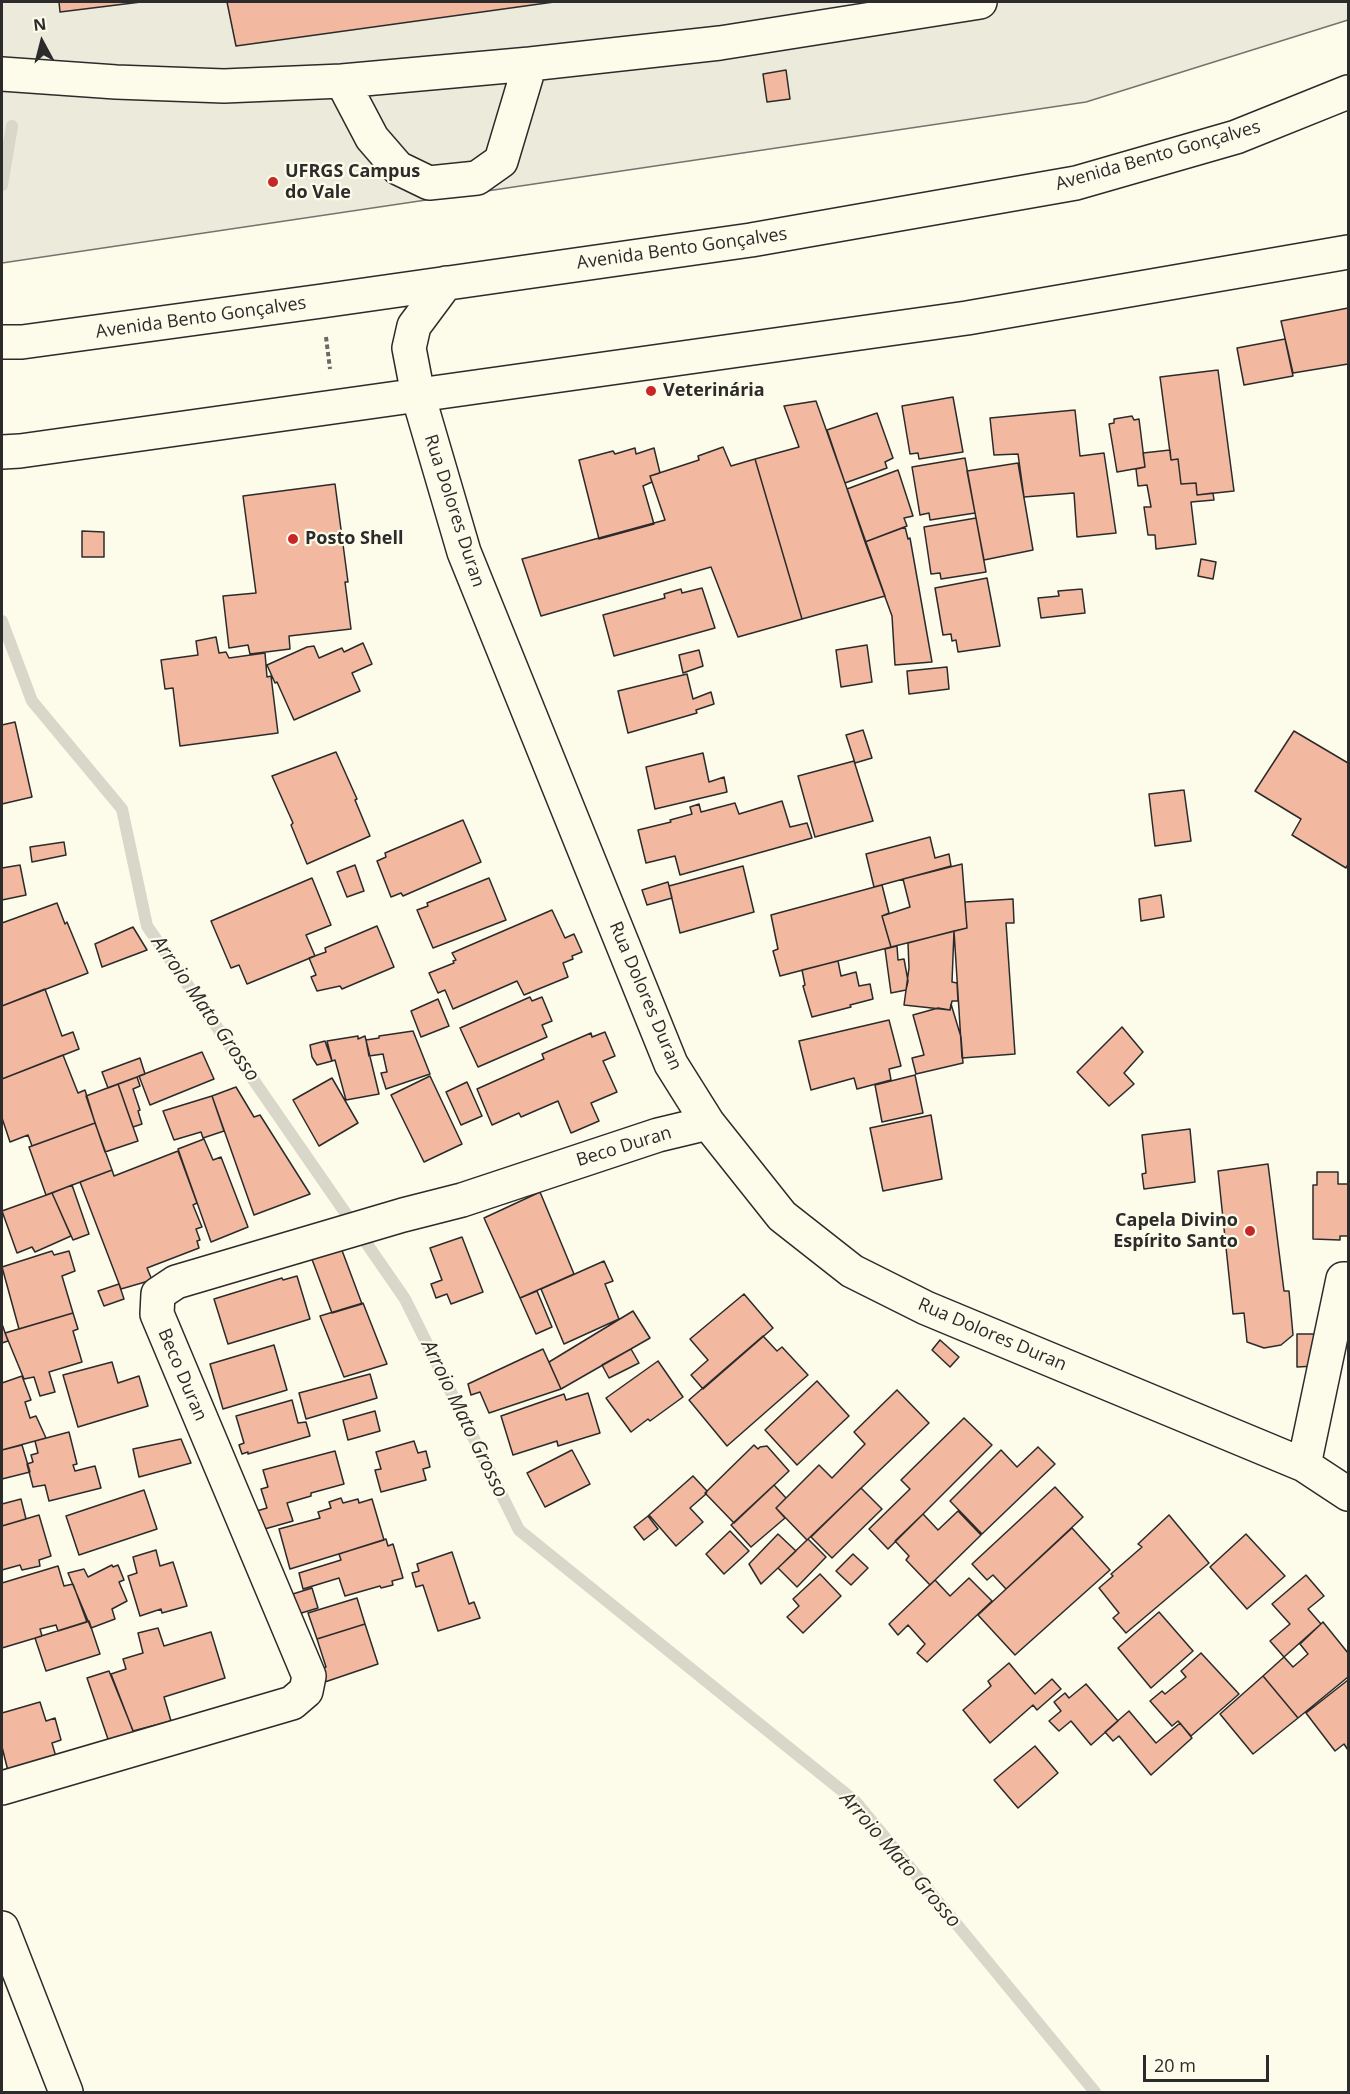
<!DOCTYPE html>
<html>
<head>
<meta charset="utf-8">
<style>
	body { margin:0 }
	#map { position:relative; width:1350px; height:2094px; overflow:hidden; background:#fdfbea; font-family:"Open Sans",sans-serif }
	canvas { display:block }
	.frame { position:absolute; inset:0; border:3px solid #2b2b2b; pointer-events:none }
	.north { position:absolute; left:12px; top:12px; width:60px; height:60px; -webkit-text-stroke:4px #fdfbea; paint-order:stroke; rotate:353deg; font-size:16px; font-weight:700; line-height:24px; text-align:center; color:#2b2b2b }
	.north::after { content:''; display:block; margin:auto; width:21px; height:27px; background:#2b2b2b; clip-path:polygon(50% 0,100% 100%,50% 72%,0 100%) }
	.scale { position:absolute; left:1143px; top:2055px; width:126px; height:27px; box-sizing:border-box; border:3px solid #2b2b2b; border-top:0; padding-left:8px; font-size:18px; line-height:21px; white-space:nowrap; color:#2b2b2b; -webkit-text-stroke:4px #fdfbea; paint-order:stroke }
</style>
</head>
<body>
<div id="map">
<canvas width="1350" height="2094"></canvas>
<div class="frame"></div>
<div class="north">N</div>
<div class="scale">20 m</div>
</div>
<script>
const g = document.querySelector('canvas').getContext('2d');
g.lineJoin = 'round';
function fill(path, color) { g.fillStyle = color; g.fill(path, 'evenodd'); }
const poly = rows => new Path2D(rows.map(r => 'M' + r).join(''));
function trace(path, color, width, dash) { g.strokeStyle = color; g.lineWidth = width; g.lineCap = dash ? 'butt' : 'round'; g.setLineDash(dash || []); g.stroke(path); }
function drawText(font, color, halo, rows, align = 'center') {
  g.font = font + ' "Open Sans",sans-serif'; g.lineWidth = 4.5; g.setLineDash([]); g.textBaseline = 'middle'; g.strokeStyle = halo; g.fillStyle = color; for (const [text, x, y, turn = 0] of rows) {
    g.save(); g.translate(x, y); g.rotate((+turn || 0) * Math.PI / 180); g.textAlign = isNaN(turn) ? turn : align; if (halo) g.strokeText(text, 0, 0); g.fillText(text, 0, 0); g.restore();
  }
}
const green = poly([
	[2,2,1348,2,1348,20,1086,102,2,263,2,2]
]);
fill(green, '#ecebdb');
trace(green, '#74746e', 1.5);
trace(poly([
	[2,185,12,126],
	[2,621,32,701,122,809,147,926,405,1299,519,1530,856,1802,1095,2092]
]), '#d8d7c9', 12);
const building = poly([
	[59,2,141,2,60,12,59,2],
	[227,2,554,2,236,46,227,2],
	[786,70,790,99,767,102,763,74,786,70],
	[1348,308,1348,364,1293,373,1281,321,1348,308],
	[1285,339,1293,376,1244,385,1237,348,1285,339],
	[1218,370,1234,491,1197,495,1196,483,1181,484,1178,459,1171,460,1160,377,1218,370],
	[953,397,963,452,919,459,918,453,910,454,902,406,953,397],
	[816,401,885,596,802,619,755,459,799,447,784,406,816,401],
	[1075,410,1080,456,1104,453,1116,533,1077,537,1074,493,1024,497,1018,454,994,455,990,418,1075,410],
	[877,413,893,458,885,462,887,468,845,483,827,430,877,413],
	[1132,416,1134,420,1139,419,1145,467,1117,472,1109,424,1114,423,1114,419,1132,416],
	[723,447,731,466,755,459,802,619,738,637,711,567,541,616,522,559,665,520,650,476,699,460,698,456,723,447],
	[635,448,636,454,654,448,660,473,650,476,652,482,643,486,654,524,599,539,579,460,613,451,615,454,635,448],
	[1170,450,1171,460,1178,459,1181,484,1196,483,1197,495,1213,493,1214,500,1191,502,1196,544,1156,549,1155,535,1148,535,1144,507,1151,507,1147,485,1138,486,1136,469,1145,467,1143,453,1170,450],
	[965,458,975,513,930,520,929,513,920,515,912,467,965,458],
	[1018,463,1033,550,984,560,967,471,1018,463],
	[898,470,913,516,904,518,907,526,865,542,847,489,898,470],
	[335,484,348,582,345,582,351,629,289,636,290,649,250,654,248,645,229,648,223,596,256,593,243,496,335,484],
	[976,518,986,572,941,579,940,573,931,574,924,527,976,518],
	[905,527,908,539,910,538,932,662,895,665,892,616,865,542,905,527],
	[82,531,104,532,104,557,82,557,82,531],
	[1201,559,1216,562,1213,579,1198,576,1201,559],
	[987,578,1000,646,958,652,956,640,952,641,951,634,943,635,935,588,987,578],
	[702,588,715,628,614,656,603,615,665,598,664,594,681,589,682,593,702,588],
	[1082,589,1085,613,1041,618,1038,598,1059,596,1058,591,1082,589],
	[216,637,219,653,226,652,229,658,265,653,267,677,271,676,278,733,180,746,173,688,165,689,161,660,198,655,196,641,216,637],
	[363,643,372,664,352,673,360,691,294,720,277,682,275,683,267,665,307,647,314,646,319,658,342,648,344,652,363,643],
	[867,645,872,682,841,687,836,650,867,645],
	[699,650,703,666,683,673,679,655,699,650],
	[947,667,949,689,909,694,907,671,947,667],
	[687,674,693,699,711,692,714,704,696,710,697,713,628,733,618,691,687,674],
	[15,722,32,797,2,804,2,725,15,722],
	[863,730,872,758,855,763,846,735,863,730],
	[1294,731,1348,763,1348,864,1346,868,1292,835,1301,819,1255,791,1294,731],
	[336,752,357,799,355,800,370,836,307,864,291,825,293,823,272,776,336,752],
	[703,753,709,782,724,777,727,792,655,809,646,767,703,753],
	[854,761,873,821,815,837,798,776,854,761],
	[1184,790,1191,841,1155,846,1149,794,1184,790],
	[782,801,790,827,807,823,812,838,680,875,675,856,646,863,638,830,671,822,670,820,692,814,690,807,699,804,701,812,735,803,739,814,782,801],
	[463,820,481,862,403,896,401,893,391,897,377,861,386,857,385,853,463,820],
	[930,837,935,858,949,854,951,866,874,887,866,854,930,837],
	[64,842,66,855,32,862,30,847,64,842],
	[962,864,967,928,891,947,882,916,910,907,903,879,962,864],
	[20,865,26,895,2,900,2,868,20,865],
	[355,865,364,891,347,897,337,872,355,865],
	[743,866,754,912,680,933,669,886,743,866],
	[312,878,331,925,306,935,315,956,247,984,239,965,231,968,211,921,312,878],
	[489,878,506,920,433,948,417,910,428,906,427,903,489,878],
	[668,882,672,898,647,905,642,890,668,882],
	[882,885,889,913,882,916,891,947,780,976,773,951,778,949,771,915,882,885],
	[1161,895,1164,917,1141,921,1139,899,1161,895],
	[1013,899,1014,923,1006,923,1015,1054,962,1058,954,931,967,928,965,902,1013,899],
	[57,903,65,924,67,922,88,973,2,1006,2,923,57,903],
	[552,910,565,938,574,934,582,952,572,956,573,959,563,963,568,977,524,995,517,981,453,1009,445,990,438,993,429,973,454,963,453,961,456,960,452,953,552,910],
	[377,926,394,967,342,989,340,986,317,991,311,977,316,975,309,958,326,952,325,948,377,926],
	[133,927,147,950,102,967,95,944,133,927],
	[954,931,952,982,957,983,958,1001,952,1001,950,1010,904,1005,909,968,908,943,954,931],
	[897,946,898,960,904,959,908,981,906,990,891,993,885,949,897,946],
	[838,961,841,976,856,972,859,986,870,984,873,999,850,1005,851,1007,812,1017,803,986,805,985,802,970,838,961],
	[45,989,62,1036,73,1032,79,1049,2,1079,2,1006,45,989],
	[530,997,532,1001,542,997,552,1021,542,1025,547,1037,478,1067,460,1028,530,997],
	[438,999,449,1026,421,1037,411,1011,438,999],
	[951,1004,961,1037,963,1063,916,1074,912,1058,924,1055,913,1015,938,1008,950,1010,951,1004],
	[889,1020,901,1066,889,1069,891,1080,857,1089,854,1078,811,1090,799,1041,889,1020],
	[1122,1027,1143,1052,1124,1073,1134,1084,1109,1106,1077,1072,1122,1027],
	[413,1031,430,1074,386,1089,381,1073,387,1072,383,1054,369,1056,366,1040,379,1038,379,1036,413,1031],
	[605,1032,615,1056,603,1061,617,1092,591,1103,599,1121,571,1133,558,1101,521,1117,519,1113,492,1125,477,1089,544,1059,542,1054,591,1033,592,1037,605,1032],
	[358,1036,358,1039,365,1036,379,1094,346,1100,335,1060,332,1061,327,1041,358,1036],
	[325,1041,332,1061,317,1065,312,1057,310,1045,325,1041],
	[202,1052,214,1079,150,1105,139,1076,202,1052],
	[63,1055,78,1093,85,1090,95,1123,32,1146,28,1135,10,1142,2,1118,2,1079,63,1055],
	[140,1058,145,1074,108,1088,102,1072,140,1058],
	[915,1075,923,1113,882,1122,875,1085,915,1075],
	[430,1076,462,1144,424,1162,391,1095,430,1076],
	[137,1077,140,1086,133,1089,140,1110,138,1111,142,1124,133,1127,118,1084,137,1077],
	[332,1078,358,1123,319,1146,293,1100,332,1078],
	[467,1082,482,1116,461,1125,446,1092,467,1082],
	[118,1084,138,1141,105,1152,86,1096,118,1084],
	[236,1087,254,1117,260,1115,310,1194,254,1215,212,1096,236,1087],
	[212,1096,224,1131,203,1138,201,1132,174,1140,163,1111,212,1096],
	[931,1115,942,1179,883,1191,870,1128,931,1115],
	[95,1123,112,1170,46,1195,29,1147,95,1123],
	[1190,1129,1195,1182,1144,1189,1142,1174,1146,1173,1142,1135,1190,1129],
	[204,1139,213,1160,221,1157,248,1227,211,1242,178,1149,204,1139],
	[178,1151,197,1203,193,1205,202,1227,196,1229,200,1240,197,1241,199,1248,147,1268,152,1280,121,1289,80,1182,112,1170,114,1176,178,1151],
	[1268,1164,1284,1291,1289,1291,1293,1335,1281,1345,1264,1348,1247,1342,1244,1313,1233,1314,1218,1171,1268,1164],
	[1317,1172,1338,1172,1338,1184,1348,1184,1348,1236,1340,1236,1340,1240,1313,1239,1313,1185,1317,1185,1317,1172],
	[72,1185,89,1234,73,1240,52,1193,72,1185],
	[540,1192,574,1274,520,1298,484,1218,540,1192],
	[52,1193,71,1236,35,1252,32,1247,17,1253,2,1211,52,1193],
	[462,1237,483,1292,451,1304,447,1294,436,1298,431,1284,442,1280,430,1248,462,1237],
	[340,1245,362,1304,332,1313,310,1254,340,1245],
	[52,1251,54,1255,69,1251,75,1271,62,1276,73,1313,19,1329,2,1267,52,1251],
	[604,1261,613,1281,605,1284,619,1319,564,1344,541,1289,604,1261],
	[297,1276,310,1319,228,1344,214,1299,282,1278,283,1280,297,1276],
	[119,1284,124,1299,104,1306,98,1291,119,1284],
	[537,1291,552,1327,536,1334,520,1298,537,1291],
	[744,1294,773,1328,703,1389,691,1375,708,1360,690,1339,744,1294],
	[363,1303,387,1364,344,1377,320,1316,363,1303],
	[633,1311,650,1338,561,1389,549,1362,633,1311],
	[73,1313,78,1329,73,1331,82,1362,49,1372,55,1392,40,1396,34,1377,24,1379,5,1333,73,1313],
	[2,1324,8,1341,2,1343,2,1324],
	[1297,1334,1315,1334,1315,1366,1297,1367,1297,1334],
	[763,1336,777,1351,782,1347,808,1375,727,1446,689,1400,763,1336],
	[940,1340,959,1357,950,1367,932,1350,940,1340],
	[274,1345,287,1390,223,1409,210,1364,274,1345],
	[543,1349,561,1389,489,1413,480,1392,471,1395,468,1384,543,1349],
	[631,1349,639,1363,609,1378,602,1365,631,1349],
	[658,1361,683,1397,650,1421,648,1419,631,1432,606,1398,658,1361],
	[112,1362,118,1383,139,1376,148,1406,78,1427,63,1375,112,1362],
	[370,1374,377,1398,306,1419,299,1393,370,1374],
	[22,1376,31,1400,25,1402,30,1418,36,1416,46,1438,2,1450,2,1383,22,1376],
	[817,1381,849,1416,797,1465,765,1430,817,1381],
	[897,1390,929,1423,807,1540,776,1508,819,1465,832,1478,865,1444,854,1432,897,1390],
	[588,1393,600,1433,558,1446,557,1441,513,1455,501,1416,564,1394,566,1400,588,1393],
	[292,1400,298,1423,306,1422,310,1436,248,1454,248,1452,242,1454,239,1445,244,1443,236,1416,292,1400],
	[375,1411,380,1431,348,1440,343,1420,375,1411],
	[964,1418,992,1445,888,1549,869,1529,910,1489,901,1480,964,1418],
	[69,1432,77,1464,73,1465,75,1471,95,1466,101,1488,49,1501,45,1485,33,1487,27,1464,33,1462,31,1455,38,1453,35,1441,69,1432],
	[181,1439,191,1463,139,1477,133,1449,181,1439],
	[414,1441,418,1453,426,1451,430,1467,423,1469,426,1480,381,1492,375,1470,381,1469,376,1452,414,1441],
	[22,1445,30,1472,2,1479,2,1450,22,1445],
	[754,1445,758,1449,760,1447,767,1446,789,1471,734,1523,705,1493,754,1445],
	[1038,1447,1055,1464,982,1534,950,1501,1001,1450,1017,1467,1038,1447],
	[572,1450,590,1484,545,1507,527,1473,572,1450],
	[335,1451,344,1484,311,1493,311,1496,287,1503,293,1521,254,1532,246,1514,267,1508,261,1489,268,1487,263,1470,335,1451],
	[693,1476,707,1491,706,1494,690,1508,703,1522,676,1546,649,1515,693,1476],
	[774,1485,786,1498,776,1508,785,1518,751,1547,731,1525,774,1485],
	[1055,1487,1083,1517,1006,1589,993,1575,987,1580,972,1564,1055,1487],
	[861,1488,882,1509,832,1558,811,1537,861,1488],
	[144,1490,157,1529,79,1555,66,1516,144,1490],
	[341,1498,343,1503,358,1499,359,1503,372,1499,384,1540,290,1569,279,1529,320,1518,318,1512,331,1508,329,1502,341,1498],
	[21,1499,26,1519,2,1526,2,1504,21,1499],
	[958,1511,981,1535,930,1585,906,1560,909,1556,895,1541,923,1514,938,1530,958,1511],
	[39,1515,51,1556,39,1560,40,1566,22,1570,20,1565,2,1570,2,1526,39,1515],
	[1169,1515,1209,1563,1126,1633,1113,1618,1119,1613,1099,1588,1113,1576,1111,1574,1142,1547,1138,1544,1169,1515],
	[648,1516,658,1529,644,1540,634,1527,648,1516],
	[1072,1528,1110,1570,1015,1655,978,1615,1072,1528],
	[730,1531,749,1551,724,1574,706,1554,730,1531],
	[778,1534,796,1551,761,1584,749,1564,778,1534],
	[1246,1534,1285,1576,1247,1609,1210,1567,1246,1534],
	[386,1539,388,1546,393,1544,403,1578,392,1581,393,1585,381,1588,380,1586,345,1596,339,1578,303,1589,299,1573,341,1560,339,1554,386,1539],
	[808,1539,826,1557,797,1587,778,1568,808,1539],
	[156,1550,160,1566,173,1562,187,1606,162,1613,161,1609,140,1616,128,1576,137,1573,133,1557,156,1550],
	[452,1552,469,1604,474,1602,480,1618,438,1631,423,1585,416,1587,412,1573,419,1571,417,1564,452,1552],
	[853,1554,868,1568,851,1585,836,1571,853,1554],
	[112,1565,113,1567,118,1565,124,1580,119,1582,127,1601,112,1609,115,1619,91,1628,68,1573,84,1569,88,1577,112,1565],
	[58,1566,64,1586,73,1584,87,1622,58,1631,56,1625,40,1629,42,1636,2,1648,2,1583,58,1566],
	[820,1574,841,1596,803,1633,787,1617,799,1606,793,1599,820,1574],
	[1306,1575,1324,1596,1308,1609,1321,1624,1284,1657,1270,1641,1290,1624,1272,1604,1306,1575],
	[969,1578,992,1601,927,1662,917,1653,925,1644,908,1625,898,1635,889,1624,935,1580,950,1596,969,1578],
	[312,1588,318,1608,288,1617,280,1598,312,1588],
	[357,1598,365,1624,317,1639,308,1613,357,1598],
	[1159,1612,1193,1651,1151,1688,1118,1648,1159,1612],
	[89,1621,100,1654,46,1671,35,1638,89,1621],
	[1323,1622,1348,1653,1348,1677,1298,1718,1263,1676,1284,1657,1293,1667,1308,1654,1300,1644,1323,1622],
	[365,1624,378,1664,319,1684,315,1671,326,1667,317,1639,365,1624],
	[158,1628,164,1646,211,1632,225,1678,164,1697,171,1721,133,1731,111,1674,126,1669,123,1659,143,1653,138,1633,158,1628],
	[1201,1653,1239,1694,1191,1736,1178,1721,1172,1726,1150,1701,1162,1691,1165,1694,1186,1677,1181,1671,1201,1653],
	[1009,1663,1035,1694,1052,1679,1061,1689,1037,1710,1033,1705,990,1743,963,1710,991,1686,988,1681,1009,1663],
	[109,1671,134,1733,109,1742,87,1678,109,1671],
	[1263,1676,1298,1718,1253,1754,1220,1714,1263,1676],
	[1348,1680,1348,1750,1344,1744,1335,1751,1306,1713,1348,1680],
	[1086,1684,1118,1721,1091,1745,1071,1721,1059,1731,1049,1721,1061,1711,1054,1702,1065,1693,1069,1698,1086,1684],
	[40,1702,46,1721,55,1718,61,1740,52,1743,56,1757,8,1771,2,1747,2,1713,40,1702],
	[1129,1711,1156,1743,1180,1723,1192,1738,1151,1775,1119,1736,1113,1741,1105,1732,1129,1711],
	[1035,1746,1058,1773,1018,1808,994,1780,1035,1746]
]);
fill(building, '#f2b8a0');
trace(building, '#2b2b2b', 1.5);
const minor = poly([
	[2,74,116,82,224,86,342,81,530,64,720,43,980,2],
	[342,81,372,138,398,168,429,183,477,178,501,161,530,64],
	[418,395,464,552,671,1064,708,1123,782,1216,852,1271,926,1308,1304,1465,1348,1494],
	[1304,1465,1343,1279,1348,1279],
	[2,1788,292,1703,306,1691,309,1676,157,1314,158,1294,176,1282,403,1215,462,1200,658,1135,708,1123],
	[2,1928,66,2092]
]);
const major = poly([
	[2,342,22,342,322,301,751,240,1076,183,1236,137,1348,92],
	[418,395,409,348,414,326,446,283],
	[2,452,20,451,967,318,1348,252]
]);
trace(minor, '#2b2b2b', 36);
trace(major, '#2b2b2b', 36);
trace(poly([
	[326,337,330,369]
]), '#6a6964', 4, [4.5, 3]);
trace(minor, '#fdfbea', 33);
trace(major, '#fdfbea', 33);
for (const [x, y, r, color] of [
	[273,182,6,"#c62828"],
	[651,391,6,"#c62828"],
	[293,539,6,"#c62828"],
	[1250,1231,6,"#c62828"]
]) { const dot = new Path2D(); dot.arc(x, y, r, 0, 2 * Math.PI); g.fillStyle = color; g.fill(dot); trace(dot, '#fdfbea', 2); }
drawText('18px', '#2b2b2b', '#fdfbea', [
	["Avenida Bento Gonçalves",1158,156,-16],
	["Avenida Bento Gonçalves",682,249,-8],
	["Avenida Bento Gonçalves",201,318,-8],
	["Rua Dolores Duran",454,511,72],
	["Rua Dolores Duran",645,996,67],
	["Beco Duran",624,1147,-17],
	["Rua Dolores Duran",992,1335,23],
	["Beco Duran",182,1375,67]
]);
drawText('bold 18px', '#2b2b2b', '#fdfbea', [
	["UFRGS Campus",285,172],
	["do Vale",285,193],
	["Veterinária",663,391],
	["Posto Shell",305,539],
	["Capela Divino",1238,1221,"right"],
	["Espírito Santo",1238,1242,"right"]
], 'left');
drawText('italic 20px', '#2b2b2b', '#fdfbea', [
	["Arroio Mato Grosso",205,1009,55],
	["Arroio Mato Grosso",464,1419,64],
	["Arroio Mato Grosso",900,1860,49]
]);
</script>
</body>
</html>
